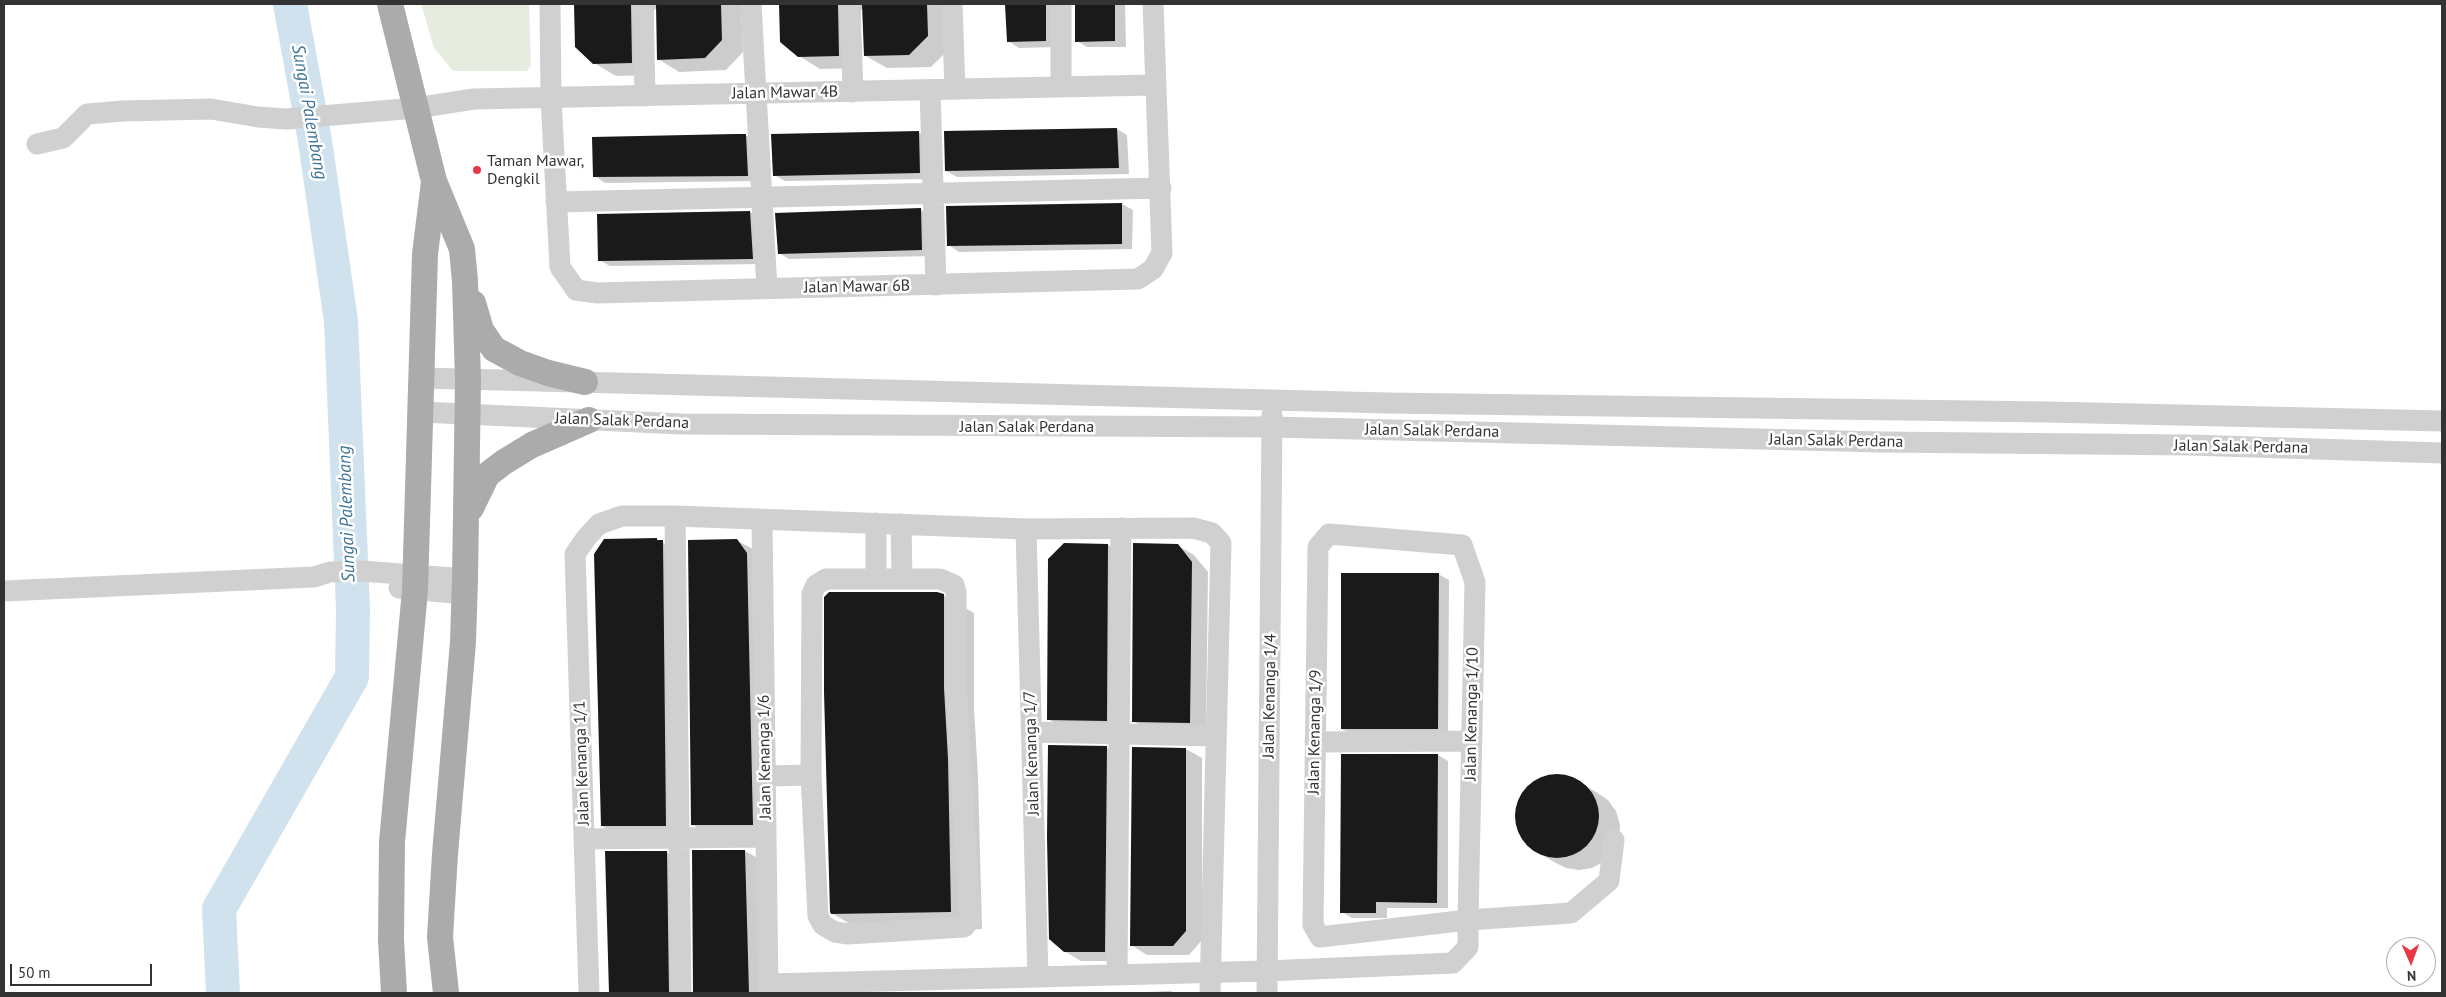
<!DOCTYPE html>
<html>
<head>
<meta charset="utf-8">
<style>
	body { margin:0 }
	#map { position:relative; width:2446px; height:997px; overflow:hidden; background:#fff; font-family:"PT Sans",sans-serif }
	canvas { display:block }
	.frame { position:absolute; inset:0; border:5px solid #333; pointer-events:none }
	.north { position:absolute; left:2386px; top:937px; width:50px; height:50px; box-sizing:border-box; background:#fff; border:1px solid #adadad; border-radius:50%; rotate:178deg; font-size:14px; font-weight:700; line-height:20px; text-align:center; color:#333 }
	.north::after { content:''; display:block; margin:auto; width:18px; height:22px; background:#e63946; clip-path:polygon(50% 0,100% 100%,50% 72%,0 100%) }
	.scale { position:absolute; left:10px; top:964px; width:142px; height:22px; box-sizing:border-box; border:2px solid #333; border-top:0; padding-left:6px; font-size:15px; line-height:18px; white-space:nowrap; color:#333; -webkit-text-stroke:4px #fff; paint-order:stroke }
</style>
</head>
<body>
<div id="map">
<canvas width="2446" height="997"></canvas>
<div class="frame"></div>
<div class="north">N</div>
<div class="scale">50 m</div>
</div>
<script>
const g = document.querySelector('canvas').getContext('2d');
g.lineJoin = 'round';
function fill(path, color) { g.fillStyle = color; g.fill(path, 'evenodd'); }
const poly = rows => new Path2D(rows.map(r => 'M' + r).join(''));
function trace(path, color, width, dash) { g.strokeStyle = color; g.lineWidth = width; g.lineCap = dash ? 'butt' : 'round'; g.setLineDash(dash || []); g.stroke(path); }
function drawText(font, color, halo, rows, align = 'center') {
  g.font = font + ' "PT Sans",sans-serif'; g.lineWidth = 5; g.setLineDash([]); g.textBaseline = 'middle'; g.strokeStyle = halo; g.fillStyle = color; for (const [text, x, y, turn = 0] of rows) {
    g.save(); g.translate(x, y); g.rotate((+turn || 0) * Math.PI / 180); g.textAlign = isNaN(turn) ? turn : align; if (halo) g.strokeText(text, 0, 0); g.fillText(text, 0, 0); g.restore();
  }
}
fill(poly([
	[421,4,529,4,531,65,527,71,453,71,434,48]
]), '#e6ecdf');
fill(poly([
	[575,4,741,4,743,52,726,70,679,72,658,59,657,8,654,10,653,75,616,76,594,63,576,47],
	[780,4,948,4,949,49,931,67,887,68,866,56,864,8,861,10,860,68,820,69,799,56,781,41],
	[1007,4,1056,4,1057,47,1019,48,1008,41],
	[1076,4,1125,4,1126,47,1087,47,1077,41],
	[1117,129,1127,135,1129,174,957,177,946,171],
	[918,132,929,139,930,179,785,181,774,175],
	[745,135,756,141,758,181,605,183,595,176],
	[1122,204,1133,210,1132,249,959,252,949,245,947,207],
	[921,210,931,216,933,256,789,259,779,253],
	[750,212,760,218,763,264,610,266,599,260],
	[656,539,679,551,682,834,619,835,602,826],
	[736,540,753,549,769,833,709,834,693,825],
	[1064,544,1108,545,1124,554,1123,730,1064,728,1048,719],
	[1177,545,1194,555,1208,572,1206,732,1149,730,1133,721],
	[1438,574,1449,580,1448,734,1353,735,1342,729],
	[943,595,974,613,974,707,978,777,982,929,864,932,833,914],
	[1106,747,1122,757,1121,961,1081,961,1064,951],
	[1186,749,1202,758,1202,940,1189,955,1147,955,1131,945],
	[1438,755,1448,761,1448,908,1387,908,1387,918,1352,918,1342,912],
	[1560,775,1574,779,1596,792,1608,800,1616,811,1620,825,1619,839,1603,862,1592,868,1579,870,1566,868,1554,862,1532,849,1523,840,1517,828,1515,816,1517,803,1524,792,1533,782,1546,776],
	[745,851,761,860,764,993,695,993,693,852],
	[666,852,683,861,684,993,610,993,606,853],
	[1171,991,1174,993,1119,993]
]), '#0003');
trace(poly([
	[223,993,219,909,352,677,353,609,341,321,315,141,290,4]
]), '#cfe2ee', 34);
fill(poly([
	[574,4,631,4,632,63,593,64,575,47],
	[656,4,721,4,722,40,705,58,657,60],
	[779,4,838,4,839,56,798,57,780,42],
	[862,4,927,4,928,36,909,55,864,56],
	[1005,4,1046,4,1046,41,1007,42],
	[1075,4,1115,4,1115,41,1075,42],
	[1117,128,1119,168,945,171,944,131],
	[919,131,920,173,773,176,771,134],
	[735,134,746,134,748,176,593,177,592,137],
	[1122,203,1122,244,947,246,946,206],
	[921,208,922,250,778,254,775,213],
	[750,211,753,259,598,261,597,214],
	[657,538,657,540,663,540,666,826,601,826,594,554,604,539],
	[737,539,747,553,753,825,691,825,688,540],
	[1064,543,1108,544,1107,721,1047,720,1048,559],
	[1133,543,1178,544,1192,562,1190,723,1132,722],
	[1341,573,1439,573,1438,729,1341,729],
	[829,592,937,592,944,594,944,688,948,759,951,912,831,914,830,912,824,692,824,597],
	[1048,745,1107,746,1105,952,1064,952,1049,939,1047,837],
	[1132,747,1186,748,1186,931,1173,946,1130,946],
	[1341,754,1438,754,1437,903,1376,902,1376,913,1340,913],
	'1515 816a42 42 0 1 1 84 0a42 42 0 1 1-84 0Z',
	[692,850,745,850,749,993,693,993],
	[605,851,667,851,669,993,609,993]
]), '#1a1a1a');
trace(poly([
	[550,4,551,98,560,267,576,290,597,293,1138,279,1153,269,1162,253,1153,4],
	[643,4,645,96],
	[751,4,767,289],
	[850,4,853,92],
	[952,4,955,89],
	[1061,87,1061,4],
	[930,90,936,285],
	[37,144,63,138,87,114,123,111,211,109,258,117,286,119,416,108,474,99,1154,85],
	[556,202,1161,188],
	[422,378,1387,403,2047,412,2442,421],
	[421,412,682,424,1273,427,1881,442,2190,445,2442,453],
	[675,516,681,993],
	[762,520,768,993],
	[876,523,876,579],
	[901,524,902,579],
	[1026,529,1038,977],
	[826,579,940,579,954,585,956,592,956,688,970,920,964,927,848,934,835,932,823,925,818,916,811,775,812,594,816,585,826,579],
	[399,588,464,594],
	[4,591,314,577,330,572,362,571,465,579],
	[1032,732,1216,736],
	[1315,742,1472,741],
	[765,776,811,775],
	[584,839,766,837],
	[1117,975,1121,528],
	[768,984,1266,971,1453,963,1468,947,1468,920,1475,582,1462,545,1329,534,1318,547,1313,925,1320,937,1468,920,1571,913,1609,881,1614,840],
	[589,993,575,554,587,537,599,524,622,516,675,516,1026,529,1193,528,1212,533,1221,543,1210,993],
	[1267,993,1272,415]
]), '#d0d0d0', 21);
trace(poly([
	[390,4,434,181,462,249,465,281,468,380,465,579,463,642,445,854,440,937,446,993],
	[473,303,481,330,494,349,520,363,548,373,585,382],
	[471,508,487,475,504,462,532,445,589,420],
	[394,993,391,940,392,842,415,590,425,254,434,182]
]), '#ababab', 26);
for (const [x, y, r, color] of [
	[477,170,5,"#e63946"]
]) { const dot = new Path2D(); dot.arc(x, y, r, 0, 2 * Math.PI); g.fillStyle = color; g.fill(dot); trace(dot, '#fff', 2); }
drawText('16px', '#333', '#fff', [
	["Jalan Mawar 4B",785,93,-1],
	["Jalan Mawar 6B",857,287,-1],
	["Jalan Salak Perdana",622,421,2],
	["Jalan Salak Perdana",1027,427],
	["Jalan Salak Perdana",1432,431,1],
	["Jalan Salak Perdana",1836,441,1],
	["Jalan Salak Perdana",2241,447,1],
	["Jalan Kenanga 1/4",1270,696,-89],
	["Jalan Kenanga 1/10",1472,714,-89],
	["Jalan Kenanga 1/9",1315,732,-89],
	["Jalan Kenanga 1/7",1032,753,-92],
	["Jalan Kenanga 1/6",765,757,-91],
	["Jalan Kenanga 1/1",582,763,-92]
]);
drawText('16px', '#333', '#fff', [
	["Taman Mawar,",487,161],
	["Dengkil",487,179]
], 'left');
drawText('italic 18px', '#3f7597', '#fff', [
	["Sungai Palembang",309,112,80],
	["Sungai Palembang",347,514,-92]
]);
</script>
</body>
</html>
